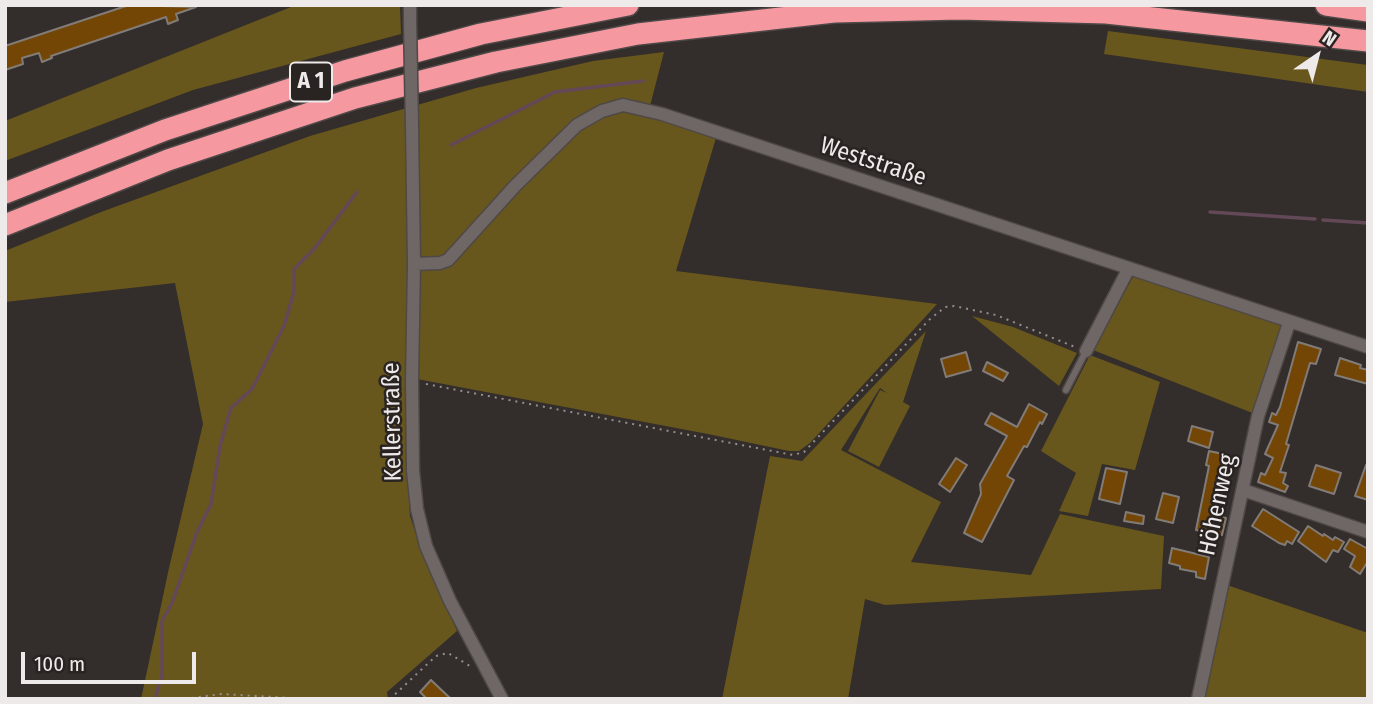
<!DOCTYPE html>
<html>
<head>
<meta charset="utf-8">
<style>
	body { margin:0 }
	#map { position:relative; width:1373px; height:704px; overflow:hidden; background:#332d2b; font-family:"Fira Sans Condensed",sans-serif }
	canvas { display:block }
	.frame { position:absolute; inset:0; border:7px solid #eeeae9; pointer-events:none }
	.north { position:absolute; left:1282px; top:21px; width:70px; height:70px; -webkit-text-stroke:5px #292321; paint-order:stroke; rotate:35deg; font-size:19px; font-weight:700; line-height:28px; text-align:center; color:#eeeae9 }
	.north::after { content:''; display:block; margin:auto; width:24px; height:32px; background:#eeeae9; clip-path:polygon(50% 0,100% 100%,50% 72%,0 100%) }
	.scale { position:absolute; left:21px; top:652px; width:175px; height:32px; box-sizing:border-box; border:4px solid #eeeae9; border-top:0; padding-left:9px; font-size:21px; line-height:24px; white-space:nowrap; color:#eeeae9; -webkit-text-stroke:5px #292321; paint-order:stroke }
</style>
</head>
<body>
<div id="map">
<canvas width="1373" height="704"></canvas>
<div class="frame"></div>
<div class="north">N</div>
<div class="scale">100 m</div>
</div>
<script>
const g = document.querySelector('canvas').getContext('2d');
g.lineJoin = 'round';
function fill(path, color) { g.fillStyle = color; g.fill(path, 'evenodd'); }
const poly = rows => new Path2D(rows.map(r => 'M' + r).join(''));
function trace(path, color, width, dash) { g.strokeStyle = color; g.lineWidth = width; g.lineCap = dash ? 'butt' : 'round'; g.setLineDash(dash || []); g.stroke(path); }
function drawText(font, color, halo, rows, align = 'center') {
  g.font = font + ' "Fira Sans Condensed",sans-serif'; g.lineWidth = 5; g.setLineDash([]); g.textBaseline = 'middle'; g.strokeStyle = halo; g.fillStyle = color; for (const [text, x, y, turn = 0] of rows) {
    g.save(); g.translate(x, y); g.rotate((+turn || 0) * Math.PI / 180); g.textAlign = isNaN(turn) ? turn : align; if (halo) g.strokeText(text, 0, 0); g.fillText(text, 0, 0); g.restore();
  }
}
fill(poly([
	[296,5,400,5,401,34,193,90,5,161,5,121],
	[1108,31,1368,65,1368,92,1104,54],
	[664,52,650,106,597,108,447,257,410,262,407,469,410,516,420,546,457,631,387,692,388,699,141,699,169,568,203,424,175,283,5,302,5,251,101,212,310,136,476,88,593,61],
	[623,111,636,112,716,138,676,271,937,304,810,443,799,451,789,451,708,434,417,379,417,266,446,266,517,190,580,128,591,120],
	[1134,275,1284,326,1255,414,1093,350],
	[972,316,1013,327,1077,353,1059,386],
	[926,331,903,402,910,406,879,467,848,451,880,390,887,393,880,388,841,450,941,502,911,562,1031,575,1060,514,1164,536,1161,589,885,605,865,599,848,699,722,699,770,456,802,461],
	[1090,355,1160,382,1135,470,1102,464,1088,516,1059,511,1076,473,1041,451],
	[1224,584,1368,633,1368,699,1201,699]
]), '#68571c');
trace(poly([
	[451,145,555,92,643,81],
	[1210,212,1315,219],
	[1323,220,1368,223],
	[155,699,162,675,162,621,172,603,197,532,211,504,220,446,231,408,252,389,284,326,294,292,294,269,314,249,357,192]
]), '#634857', 3.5);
const building = poly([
	[129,5,196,7,176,14,178,20,168,24,166,17,51,56,52,58,42,62,39,53,22,58,23,64,5,70,5,46,129,5],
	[1298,342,1321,349,1316,364,1310,363,1286,444,1289,445,1280,472,1286,473,1283,483,1288,486,1285,492,1258,482,1261,473,1265,475,1273,458,1265,454,1278,425,1269,422,1272,413,1276,415,1280,407,1298,342],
	[966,352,971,370,946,377,941,359,966,352],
	[1340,358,1361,365,1360,368,1368,370,1368,384,1335,375,1340,358],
	[987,362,1008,373,1003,381,983,371,987,362],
	[1029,404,1047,414,1042,424,1040,422,1027,447,1024,446,1007,476,1014,480,982,542,964,533,981,494,980,484,1007,436,985,424,991,413,1017,427,1029,404],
	[1192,426,1213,432,1209,448,1188,441,1192,426],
	[1209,451,1228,455,1216,516,1226,518,1222,535,1196,530,1209,466,1206,465,1209,451],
	[956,458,967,465,950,492,939,484,956,458],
	[1316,465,1341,473,1334,494,1309,486,1316,465],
	[1366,465,1368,465,1368,500,1355,496,1366,465],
	[1106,468,1127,472,1120,504,1099,499,1106,468],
	[1163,493,1179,497,1173,523,1156,519,1163,493],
	[1263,509,1299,532,1292,544,1287,541,1285,545,1279,543,1252,526,1263,509],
	[1126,512,1144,516,1143,524,1124,521,1126,512],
	[1308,526,1323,536,1324,534,1333,540,1335,537,1344,542,1338,552,1333,550,1326,562,1298,541,1308,526],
	[1350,539,1368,549,1368,561,1360,574,1350,567,1355,556,1344,549,1350,539],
	[1172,548,1209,557,1205,579,1196,577,1196,572,1180,569,1180,566,1169,563,1172,548],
	[431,680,451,699,427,699,420,692,431,680]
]);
fill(building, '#744606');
trace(building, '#817c78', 2);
const service = poly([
	[1066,390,1086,351]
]);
const minor = poly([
	[410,21,410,5],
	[412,125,414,264,412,381,413,471,417,509,426,546,450,601,502,699],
	[414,264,440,263,448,260,515,186,577,125,602,111,623,105,662,114,1368,347],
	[1086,351,1129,268],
	[1243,490,1368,532],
	[1198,699,1258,416,1289,323]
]);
const motorway = poly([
	[1326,5,1368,11],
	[5,193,165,130,345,71,481,34,628,5],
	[5,225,168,160,355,98,496,62,638,34,834,12,960,9,1106,13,1368,41]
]);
trace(service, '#4e4847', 9);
trace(minor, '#4e4847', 15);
trace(motorway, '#4e4847', 24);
trace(poly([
	[426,384,793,455,804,452,929,320,945,307,954,306,996,315,1075,347],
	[185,699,221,694,309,699],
	[390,699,436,656,448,653,470,666]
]), '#95908e', 2, [2, 5]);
trace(service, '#6e6765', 6);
trace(minor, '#6e6765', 12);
trace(motorway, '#f698a0', 21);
const minorBridge = poly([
	[410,21,412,125]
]);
trace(minorBridge, '#4e4847', 15, []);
trace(minorBridge, '#6e6765', 12);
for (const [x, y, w] of [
	[311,82,42]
]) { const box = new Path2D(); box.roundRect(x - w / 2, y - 19.5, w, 39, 5); g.fillStyle = '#292321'; g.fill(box); trace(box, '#eeeae9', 2); }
drawText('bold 23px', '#eeeae9', null, [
	["A 1",311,82]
]);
drawText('24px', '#eeeae9', '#292321', [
	["Weststraße",873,162,18],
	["Kellerstraße",393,422,-91],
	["Höhenweg",1218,505,-78]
]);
</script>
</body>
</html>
